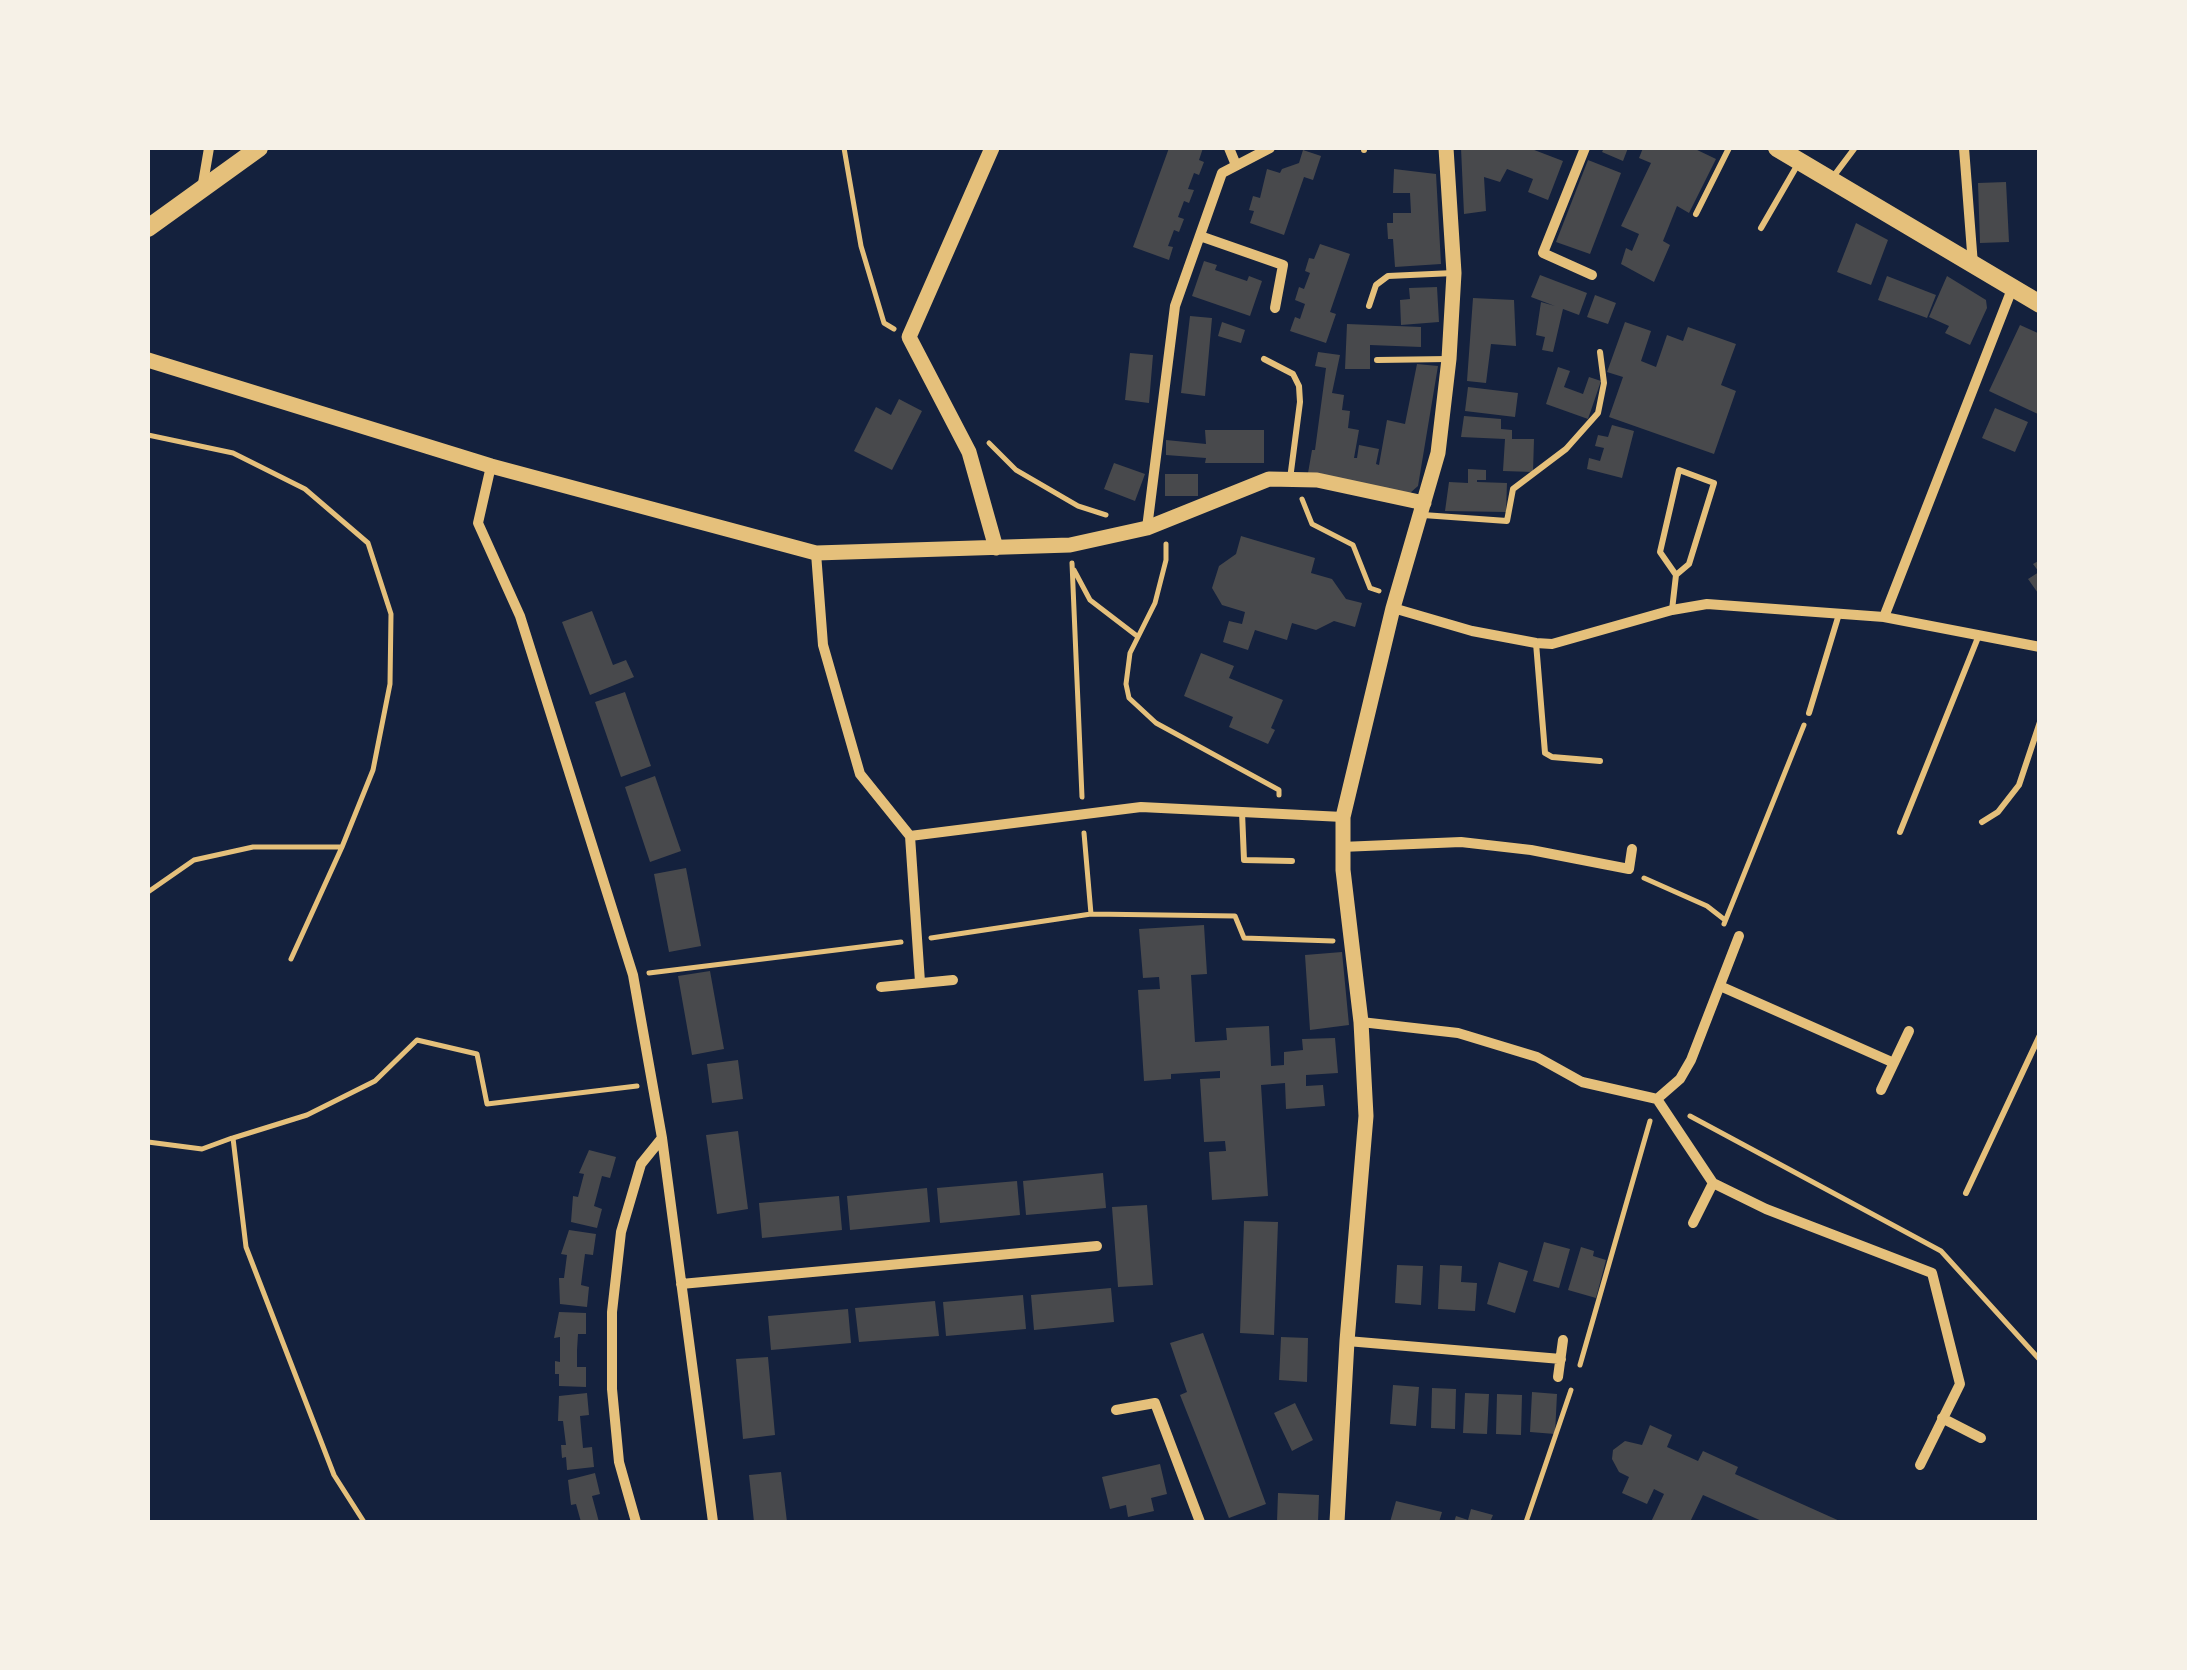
<!DOCTYPE html>
<html>
<head>
<meta charset="utf-8">
<style>
	body { margin:0 }
	#map { position:relative; width:2187px; height:1670px; overflow:hidden; background:#14213d; font-family:Commissioner,sans-serif }
	canvas { display:block }
	.frame { position:absolute; inset:0; border:150px solid #f6f1e7; pointer-events:none }
</style>
</head>
<body>
<div id="map">
<canvas width="2187" height="1670"></canvas>
<div class="frame"></div>
</div>
<script>
const g = document.querySelector('canvas').getContext('2d');
g.lineJoin = 'round';
function fill(path, color) { g.fillStyle = color; g.fill(path, 'evenodd'); }
const poly = rows => new Path2D(rows.map(r => 'M' + r).join(''));
function trace(path, color, width, dash) { g.strokeStyle = color; g.lineWidth = width; g.lineCap = dash ? 'butt' : 'round'; g.setLineDash(dash || []); g.stroke(path); }
fill(poly([
	[1169,148,1203,148,1199,160,1204,162,1199,175,1194,173,1188,189,1194,190,1189,203,1184,201,1178,217,1184,219,1179,232,1174,230,1168,246,1173,247,1169,260,1133,247],
	[1461,148,1529,148,1563,161,1548,200,1528,192,1533,179,1507,169,1500,182,1484,177,1486,211,1464,214],
	[1604,148,1628,148,1623,161,1602,152],
	[1643,148,1693,148,1716,159,1689,213,1677,206,1663,241,1670,245,1654,282,1621,264,1626,248,1632,251,1639,234,1621,226,1651,163,1639,158],
	[1303,150,1321,156,1313,180,1304,177,1284,235,1250,223,1254,211,1249,210,1253,196,1260,198,1267,169,1280,173,1282,169,1299,163],
	[1588,160,1621,173,1590,254,1556,242],
	[1394,169,1436,174,1441,264,1395,267,1393,239,1388,239,1387,223,1393,223,1393,213,1411,213,1410,193,1393,193],
	[2006,182,2009,242,1980,243,1978,183],
	[1856,223,1888,240,1871,285,1837,272],
	[1320,244,1350,254,1330,312,1336,314,1326,343,1290,331,1295,317,1300,319,1305,304,1295,300,1299,287,1304,289,1310,273,1305,271,1309,258,1314,259],
	[1204,261,1217,265,1215,270,1247,281,1249,276,1262,281,1250,316,1192,296],
	[1540,275,1587,293,1579,315,1563,309,1553,352,1542,350,1545,337,1536,335,1541,302,1555,306,1531,297],
	[1887,276,1936,295,1927,318,1878,300],
	[1947,276,1986,300,1987,308,1970,345,1945,333,1949,326,1929,317],
	[1437,287,1439,322,1401,325,1400,300,1410,299,1409,288],
	[1595,295,1616,303,1608,324,1587,317],
	[1473,298,1514,300,1516,346,1491,344,1486,383,1467,381],
	[1190,316,1212,318,1205,396,1181,393],
	[1222,322,1245,330,1241,343,1218,336],
	[1625,322,1651,331,1641,361,1656,367,1667,335,1683,341,1688,327,1736,344,1721,385,1736,391,1714,454,1609,417,1623,377,1607,372],
	[1347,324,1421,327,1421,347,1370,345,1370,369,1345,369],
	[2020,325,2040,334,2040,415,1989,391],
	[1318,352,1340,355,1332,393,1344,395,1342,410,1350,411,1348,428,1359,430,1354,458,1357,458,1359,445,1379,449,1376,464,1379,465,1387,420,1405,424,1417,364,1438,366,1418,486,1410,493,1308,473,1312,450,1315,450,1326,368,1315,366],
	[1130,353,1153,355,1149,403,1125,400],
	[1558,367,1570,371,1564,387,1583,394,1589,377,1601,381,1588,419,1546,404],
	[1468,387,1518,393,1515,417,1465,411],
	[899,399,922,411,892,470,854,451,876,407,891,415],
	[1995,408,2028,422,2015,452,1982,438],
	[1464,416,1501,419,1501,429,1512,430,1512,439,1534,439,1533,472,1503,471,1505,439,1461,437],
	[1612,425,1634,431,1622,478,1587,469,1589,458,1600,461,1604,448,1595,446,1598,435,1608,437],
	[1205,430,1264,430,1264,463,1205,463,1206,458,1166,455,1166,440,1206,444],
	[1114,463,1145,474,1135,501,1104,489],
	[1468,469,1486,470,1486,480,1477,480,1477,482,1507,483,1506,512,1445,511,1449,482,1468,483],
	[1165,474,1198,474,1198,496,1165,496],
	[1241,536,1315,558,1311,573,1332,579,1346,599,1362,603,1355,627,1334,621,1316,630,1292,623,1287,640,1255,630,1248,650,1223,642,1229,621,1242,624,1245,612,1222,605,1212,588,1219,566,1236,554],
	[2040,560,2040,596,2028,579,2039,572,2033,564],
	[592,611,613,665,626,660,634,677,590,695,562,622],
	[1201,653,1234,666,1229,678,1283,700,1271,728,1275,730,1268,744,1229,727,1233,717,1184,696],
	[625,692,651,766,621,777,595,702],
	[655,776,681,851,650,862,625,787],
	[686,868,701,946,669,952,654,874],
	[1204,925,1207,974,1191,975,1195,1042,1227,1040,1226,1028,1269,1026,1271,1066,1284,1065,1284,1052,1303,1050,1302,1039,1335,1038,1338,1073,1306,1075,1306,1086,1323,1085,1325,1106,1286,1109,1285,1083,1261,1085,1268,1196,1212,1200,1209,1152,1226,1151,1225,1141,1204,1142,1200,1079,1220,1078,1220,1071,1171,1074,1171,1079,1144,1081,1138,990,1160,989,1159,977,1143,978,1139,929],
	[1342,952,1349,1025,1310,1030,1305,955],
	[710,971,724,1049,692,1055,678,976],
	[738,1060,743,1099,712,1103,707,1064],
	[738,1131,748,1209,717,1214,706,1135],
	[589,1150,616,1157,610,1178,602,1176,594,1206,602,1209,597,1228,571,1222,573,1196,578,1197,584,1174,579,1173],
	[1103,1173,1106,1208,1026,1215,1023,1181],
	[1017,1181,1020,1215,940,1223,937,1188],
	[927,1188,930,1222,850,1230,847,1196],
	[839,1196,842,1230,762,1238,759,1203],
	[1147,1205,1153,1285,1118,1287,1112,1207],
	[1244,1221,1278,1222,1274,1335,1240,1333],
	[569,1230,596,1234,593,1255,585,1254,583,1269,581,1285,589,1287,587,1307,560,1304,559,1278,564,1278,567,1255,561,1254],
	[1544,1242,1570,1249,1559,1288,1533,1281],
	[1581,1247,1594,1251,1593,1256,1606,1260,1596,1298,1568,1290],
	[1499,1262,1528,1271,1515,1313,1487,1304],
	[1397,1265,1423,1266,1421,1305,1395,1303],
	[1440,1265,1462,1266,1461,1282,1477,1283,1475,1311,1438,1309],
	[1111,1288,1114,1322,1034,1330,1031,1295],
	[1023,1295,1026,1329,946,1336,943,1302],
	[935,1301,939,1336,859,1342,855,1308],
	[848,1309,851,1343,771,1350,768,1316],
	[559,1312,586,1313,586,1334,578,1334,577,1350,577,1367,586,1367,586,1387,559,1386,559,1374,555,1374,555,1361,560,1362,560,1337,554,1338],
	[1203,1333,1266,1504,1229,1518,1180,1395,1187,1392,1170,1343],
	[1281,1337,1308,1338,1307,1382,1279,1380],
	[768,1357,775,1435,743,1439,736,1359],
	[1393,1385,1419,1387,1416,1426,1390,1424],
	[1432,1388,1456,1389,1455,1429,1431,1428],
	[1532,1392,1557,1394,1555,1434,1530,1432],
	[587,1393,589,1415,580,1416,583,1448,592,1447,594,1467,567,1470,566,1457,562,1458,561,1445,566,1445,563,1421,558,1421,559,1396],
	[1465,1393,1489,1394,1487,1434,1463,1433],
	[1497,1394,1522,1395,1521,1435,1496,1434],
	[1295,1403,1313,1440,1292,1451,1274,1413],
	[1650,1425,1672,1435,1667,1447,1698,1461,1703,1451,1738,1467,1735,1474,1842,1522,1764,1522,1703,1495,1690,1522,1651,1522,1664,1494,1654,1489,1647,1504,1622,1493,1629,1477,1619,1472,1612,1459,1613,1450,1625,1441,1642,1445],
	[1160,1464,1167,1494,1151,1498,1154,1511,1128,1517,1126,1505,1110,1509,1102,1477],
	[781,1472,787,1522,754,1522,749,1475],
	[595,1473,600,1494,592,1496,599,1522,581,1522,576,1504,571,1505,568,1480],
	[1278,1493,1319,1495,1318,1522,1277,1522],
	[1396,1501,1442,1512,1439,1522,1390,1522],
	[1471,1509,1493,1515,1490,1522,1454,1522,1456,1516,1468,1520]
]), '#48494c');
trace(poly([
	[844,148,861,246,884,323,894,329],
	[148,435,233,453,305,489,368,543,391,614,390,684,373,770,342,847,253,847,194,860,148,892],
	[989,443,1016,470,1078,506,1106,515],
	[1302,499,1312,524,1353,545,1370,588,1379,591],
	[1166,544,1166,560,1155,603,1130,653,1126,684,1129,698,1156,723,1279,790,1279,795],
	[1072,563,1082,797],
	[1074,570,1090,600,1137,636],
	[1084,833,1091,914],
	[1644,878,1707,906,1725,920],
	[1724,924,1804,725],
	[931,938,1091,914,1235,916,1244,938,1333,941],
	[291,959,342,847],
	[649,973,901,942],
	[1690,1116,1941,1251,2040,1360],
	[148,1142,202,1149,232,1138],
	[1580,1365,1650,1121],
	[364,1522,334,1475,246,1247,233,1138,307,1115,375,1081,417,1040,477,1054,487,1104,637,1086],
	[1526,1522,1571,1390]
]), '#e5c07b', 5);
trace(poly([
	[1364,150,1364,148],
	[1833,177,1854,149],
	[1696,214,1729,148],
	[1761,228,1798,164],
	[1369,306,1376,285,1388,276,1454,273],
	[1264,359,1293,374,1299,386,1300,402,1290,479],
	[1377,360,1448,359],
	[1423,515,1507,521,1513,489,1566,449,1598,413,1604,383,1600,352],
	[1672,610,1676,575,1689,564,1714,483,1679,470,1660,552,1676,575],
	[1536,643,1545,753,1552,757,1600,761],
	[1809,713,1839,614],
	[1242,812,1244,860,1292,861],
	[1982,822,1998,812,2019,785,2040,722],
	[1900,832,1979,635],
	[1966,1193,2040,1035]
]), '#e5c07b', 6);
trace(poly([
	[1229,148,1236,165],
	[1585,148,1543,253,1592,275],
	[1964,148,1973,265],
	[202,189,209,148],
	[1200,236,1283,265,1275,308],
	[491,466,478,523,520,616,633,975,662,1138,713,1522],
	[1147,528,1175,306,1222,173,1270,148],
	[816,553,823,645,860,774,910,836,1141,807,1343,817],
	[1393,608,1472,631,1536,643,1552,644,1672,610,1707,604,1884,617,2040,647],
	[1884,617,2012,289],
	[910,836,920,982],
	[1341,847,1461,842,1531,850,1629,869,1632,849],
	[1720,986,1894,1063],
	[881,987,953,980],
	[1361,1022,1458,1033,1537,1057,1582,1082,1657,1099],
	[1881,1090,1909,1031],
	[1657,1099,1713,1183,1766,1209,1932,1273,1960,1384,1920,1465],
	[1657,1099,1680,1079,1691,1060,1739,936],
	[1693,1223,1713,1183],
	[681,1284,1097,1246],
	[1347,1341,1561,1359],
	[1558,1377,1563,1340],
	[1116,1410,1155,1403,1200,1522],
	[1942,1418,1981,1438],
	[636,1522,619,1462,612,1389,612,1312,621,1232,641,1164,662,1138]
]), '#e5c07b', 10);
trace(poly([
	[992,148,909,337,969,452,996,548],
	[148,360,491,466,816,553,1070,545,1147,528,1269,479,1317,480,1424,503],
	[1337,1522,1347,1341,1366,1116,1361,1022,1343,870,1343,817,1393,608,1438,453,1449,359,1454,273,1446,148]
]), '#e5c07b', 15);
trace(poly([
	[1777,148,2040,304],
	[148,228,259,148]
]), '#e5c07b', 18);
</script>
</body>
</html>
